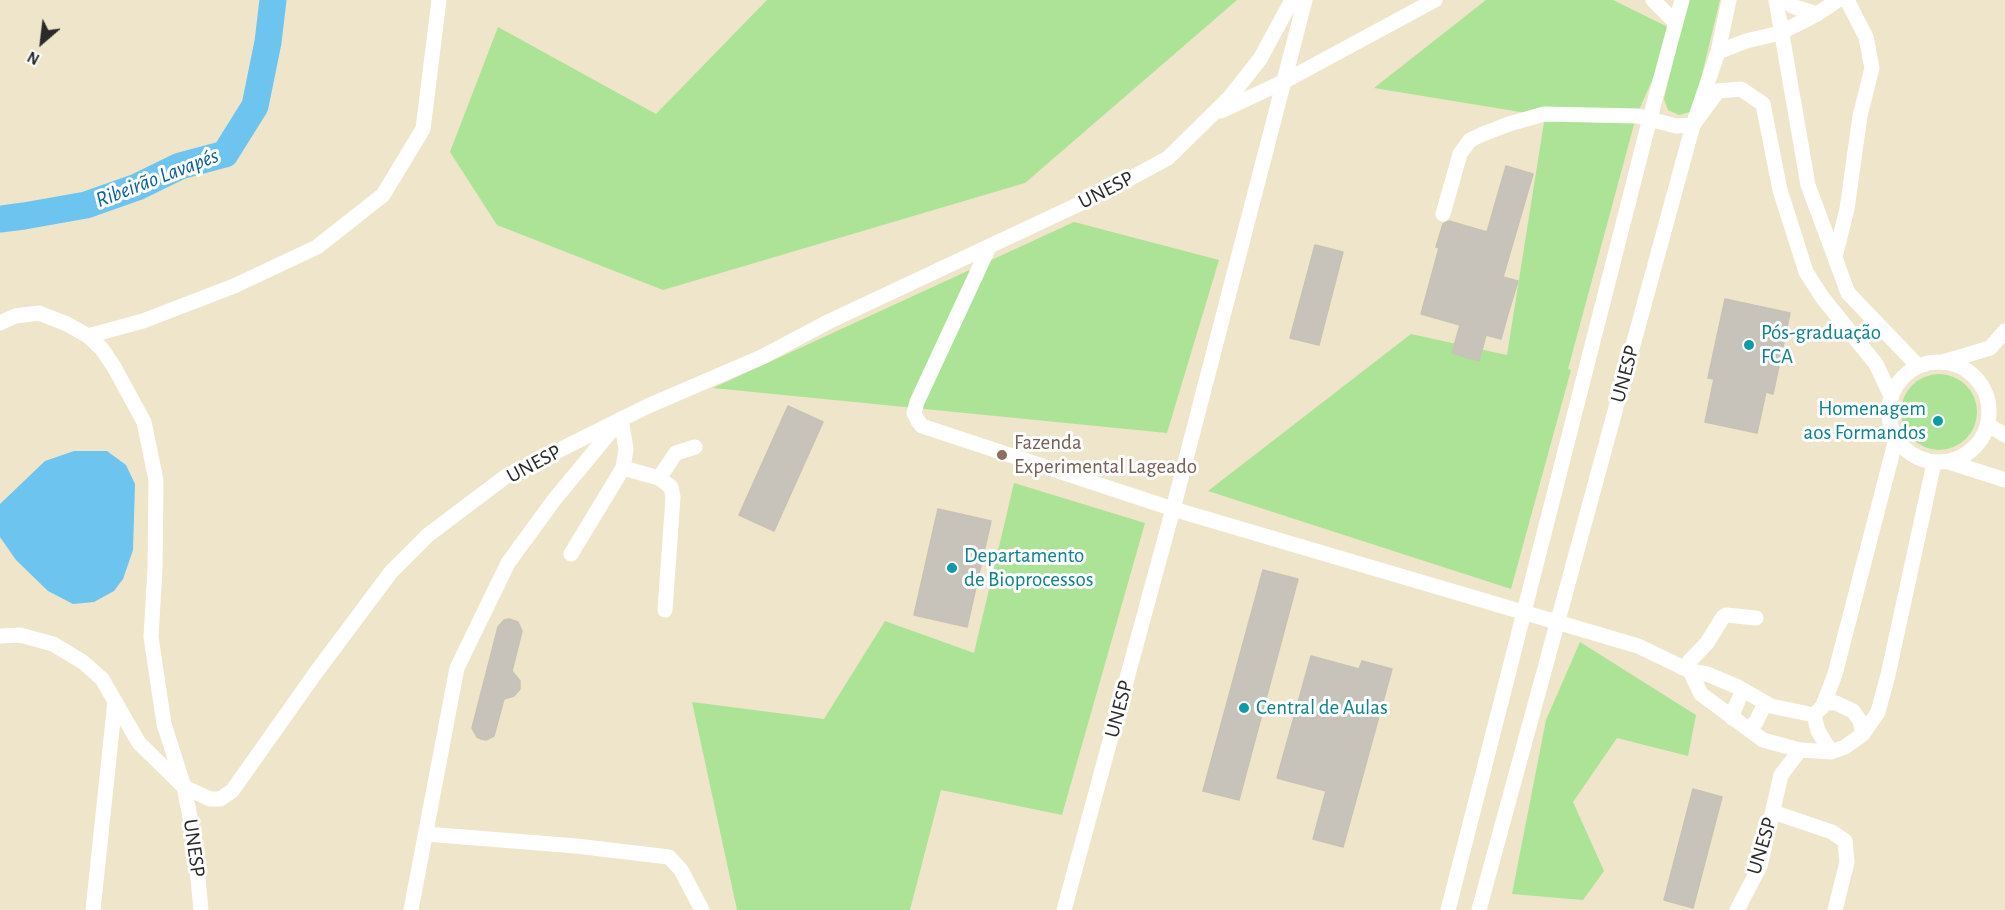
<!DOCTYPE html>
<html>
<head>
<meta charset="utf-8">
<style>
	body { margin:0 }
	#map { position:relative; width:2005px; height:910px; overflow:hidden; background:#ece6db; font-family:"Alegreya Sans",sans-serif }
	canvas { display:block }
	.north { position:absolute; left:12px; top:12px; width:60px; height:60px; -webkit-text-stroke:4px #fff; paint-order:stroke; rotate:208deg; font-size:16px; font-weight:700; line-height:24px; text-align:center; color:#2a2a2a }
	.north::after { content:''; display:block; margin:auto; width:21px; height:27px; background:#2a2a2a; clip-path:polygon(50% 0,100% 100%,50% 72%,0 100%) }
</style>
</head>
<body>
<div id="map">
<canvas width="2005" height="910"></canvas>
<div class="north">N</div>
</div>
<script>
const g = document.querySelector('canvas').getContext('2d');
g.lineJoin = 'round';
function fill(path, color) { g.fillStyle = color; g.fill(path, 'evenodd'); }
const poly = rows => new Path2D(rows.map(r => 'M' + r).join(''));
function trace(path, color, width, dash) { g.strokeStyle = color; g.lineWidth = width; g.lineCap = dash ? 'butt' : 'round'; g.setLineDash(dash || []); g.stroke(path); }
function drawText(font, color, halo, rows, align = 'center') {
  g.font = font + ' "Alegreya Sans",sans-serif'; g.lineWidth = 6; g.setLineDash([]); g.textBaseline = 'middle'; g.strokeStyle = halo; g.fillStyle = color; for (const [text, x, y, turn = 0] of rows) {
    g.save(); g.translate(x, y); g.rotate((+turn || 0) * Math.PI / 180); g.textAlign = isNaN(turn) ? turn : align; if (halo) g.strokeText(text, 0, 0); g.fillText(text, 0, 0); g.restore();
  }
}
fill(poly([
	[0,0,2005,0,2005,910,0,910]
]), '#eee5ca');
fill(poly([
	[767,0,1237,0,1025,183,663,290,497,225,450,152,498,27,656,114],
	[1486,0,1613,0,1674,30,1636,117,1568,369,1571,370,1511,589,1208,491,1411,334,1507,355,1545,116,1374,88],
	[1688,0,1720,0,1694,107,1690,112,1679,115,1668,110,1664,99],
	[1074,222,1219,260,1167,433,713,388],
	'1901 412a38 38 0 1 1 76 0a38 38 0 1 1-76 0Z',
	[1014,483,1145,523,1062,815,941,790,910,910,737,910,692,702,824,719,885,621,974,653],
	[1580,642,1696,715,1688,756,1617,738,1573,802,1604,871,1583,900,1512,894,1546,720]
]), '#ace397');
fill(poly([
	[74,451,107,451,126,465,135,484,133,550,123,579,114,591,94,602,73,604,48,591,16,560,0,537,0,504,45,461]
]), '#6dc5ef');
trace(poly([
	[0,219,24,216,86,205,137,187,180,166,225,154,255,106,268,42,273,0]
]), '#6dc5ef', 27);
const building = poly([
	[1506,166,1533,174,1503,277,1518,281,1508,314,1501,339,1486,335,1479,361,1452,353,1460,325,1421,314,1439,248,1436,247,1443,224,1449,221,1487,232,1506,166],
	[1315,245,1343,252,1319,345,1290,338,1315,245],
	[1725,299,1790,313,1773,394,1766,392,1757,433,1705,422,1714,379,1708,378,1725,299],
	[788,406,823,422,774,531,739,515,788,406],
	[938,509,991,521,967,627,914,615,938,509],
	[1263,570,1298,579,1239,800,1203,791,1263,570],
	[509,619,518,622,522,631,512,671,520,681,520,689,514,696,504,699,494,736,486,740,481,739,477,737,472,728,498,627,504,620,509,619],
	[1311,656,1359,669,1362,661,1392,669,1343,847,1313,839,1326,791,1277,778,1311,656],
	[1693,789,1722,797,1693,908,1664,900,1693,789]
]);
fill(building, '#c7c3bb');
trace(building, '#c7c2b5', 1.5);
trace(poly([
	[1653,0,1676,23],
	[1776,0,1808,185,1848,293,1918,366],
	[1787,0,1792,6,1817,14],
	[1718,52,1746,41,1780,33,1817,14,1838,0],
	[1221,111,1285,81,1435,0],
	[1443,214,1460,154,1470,140,1483,134,1509,124,1544,114,1638,116,1676,126,1693,125,1718,91,1741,89,1763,104,1780,190,1806,272,1822,297,1876,364,1891,396],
	[989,247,917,402,914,413,918,421,922,426,1173,509,1638,646,1690,671,1707,674,1738,687,1771,706,1814,715],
	[1835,257,1847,209,1860,116,1872,68,1866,37,1847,0],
	[0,323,15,316,39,313,67,324,88,336,102,349,114,367,144,422,156,480,155,569,151,637,164,724,184,787,210,799,220,799,232,791,317,671,391,572,428,535,505,477,648,406,762,357,830,321,1109,190,1168,158,1230,97,1260,59,1292,0],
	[88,336,143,321,234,286,317,247,383,195,423,129,439,0],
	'1889 412a50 50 0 1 1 100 0a50 50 0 1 1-100 0Z',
	[1943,362,1990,348,2005,331],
	[1988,425,2005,435],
	[1949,462,2005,480],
	[623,468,659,478,671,487,673,497,665,610],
	[659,478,676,453,695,447],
	[0,636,20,635,53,644,83,662,102,679,139,743,184,787,194,837,201,910],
	[1683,668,1707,643,1723,617,1726,615,1756,618],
	[1690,671,1701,694,1763,740,1800,750,1831,752,1845,747,1863,734,1878,712,1888,675,1934,463],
	[1824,702,1836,703,1853,711,1860,721,1863,734],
	[1814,715,1823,706,1835,674,1896,439],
	[1814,715,1818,731,1831,752],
	[1732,718,1735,708,1743,690],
	[1748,729,1756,722,1765,703],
	[1773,812,1832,832,1845,841,1847,862,1835,910],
	[426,834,576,846,669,857,681,870,702,910],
	[93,910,115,701],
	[411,910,457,668,508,563,554,500,621,419,626,449,623,468,571,554],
	[1064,910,1173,509,1305,0],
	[1448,910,1650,118,1682,0],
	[1479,910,1693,125,1718,52,1729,0],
	[1737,910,1760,866,1781,775,1800,750]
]), '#fff', 15);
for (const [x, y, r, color] of [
	[1749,345,6,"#0f9aa8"],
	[1938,421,6,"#0f9aa8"],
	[1002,455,6,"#8d6e63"],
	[952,568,6,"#0f9aa8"],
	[1244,708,6,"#0f9aa8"]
]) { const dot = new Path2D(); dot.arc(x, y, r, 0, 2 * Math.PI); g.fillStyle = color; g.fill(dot); trace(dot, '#fff', 2); }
drawText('21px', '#2a2a2a', '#fff', [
	["UNESP",1106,190,-27],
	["UNESP",1625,374,-75],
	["UNESP",534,464,-28],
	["UNESP",1119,709,-75],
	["UNESP",1762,846,-73],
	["UNESP",194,848,82]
]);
drawText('21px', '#0d838f', '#fff', [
	["Pós-graduação",1761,333],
	["FCA",1761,357],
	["Homenagem",1926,409,"right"],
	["aos Formandos",1926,433,"right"],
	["Departamento",964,556],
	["de Bioprocessos",964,580],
	["Central de Aulas",1256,708]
], 'left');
drawText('21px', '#785e54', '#fff', [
	["Fazenda",1014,443],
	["Experimental Lageado",1014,467]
], 'left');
drawText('italic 22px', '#0c619b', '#fff', [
	["Ribeirão Lavapés",157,178,-21]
]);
</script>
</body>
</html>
